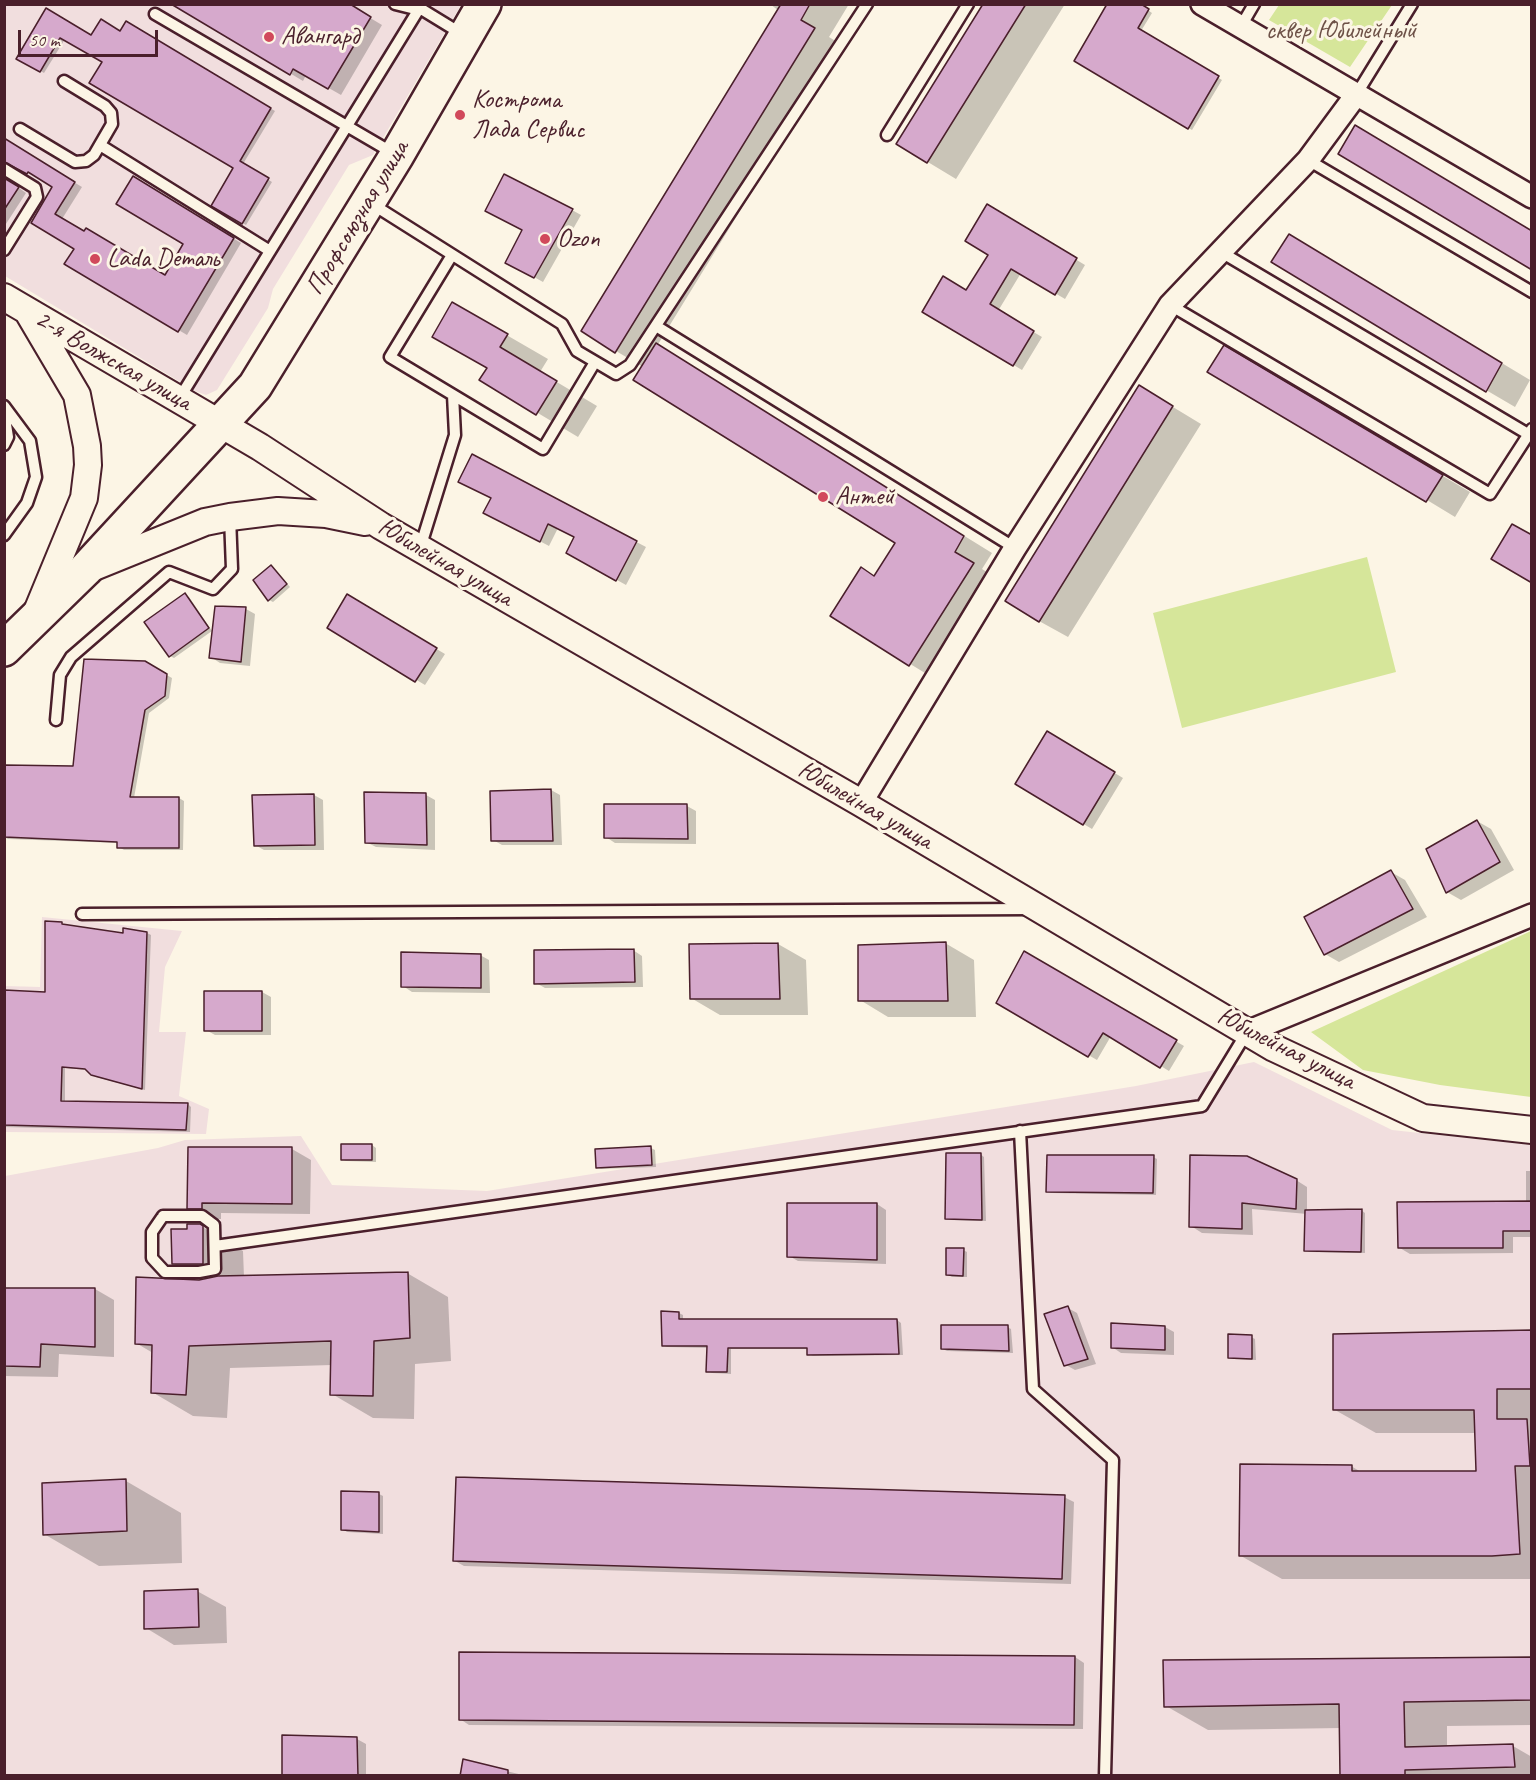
<!DOCTYPE html>
<html>
<head>
<meta charset="utf-8">
<style>
	body { margin:0 }
	#map { position:relative; width:1536px; height:1780px; overflow:hidden; background:#fcf5e5; font-family:Caveat,sans-serif }
	canvas { display:block }
	.frame { position:absolute; inset:0; border:6px solid #4a1f2b; pointer-events:none }
	.scale { position:absolute; left:18px; top:30px; width:140px; height:27px; box-sizing:border-box; border:3px solid #4a1f2b; border-top:0; padding-left:8px; font-size:18px; line-height:21px; white-space:nowrap; color:#4a1f2b; -webkit-text-stroke:4px #fcf5e5; paint-order:stroke }
</style>
</head>
<body>
<div id="map">
<canvas width="1536" height="1780"></canvas>
<div class="frame"></div>
<div class="scale">50 m</div>
</div>
<script>
const g = document.querySelector('canvas').getContext('2d');
g.lineJoin = 'round';
function fill(path, color) { g.fillStyle = color; g.fill(path, 'evenodd'); }
const poly = rows => new Path2D(rows.map(r => 'M' + r).join(''));
function trace(path, color, width, dash) { g.strokeStyle = color; g.lineWidth = width; g.lineCap = dash ? 'butt' : 'round'; g.setLineDash(dash || []); g.stroke(path); }
function drawText(font, color, halo, rows, align = 'center') {
  g.font = font + ' Caveat,sans-serif'; g.lineWidth = 6; g.setLineDash([]); g.textBaseline = 'middle'; g.strokeStyle = halo; g.fillStyle = color; for (const [text, x, y, turn = 0] of rows) {
    g.save(); g.translate(x, y); g.rotate((+turn || 0) * Math.PI / 180); g.textAlign = isNaN(turn) ? turn : align; if (halo) g.strokeText(text, 0, 0); g.fillText(text, 0, 0); g.restore();
  }
}
fill(poly([
	[4,5,461,5,373,155,349,165,273,289,268,308,217,390,206,395,195,391,5,276],
	[42,917,182,931,165,967,159,1032,186,1032,179,1096,209,1109,206,1134,5,1132,5,986,40,987],
	[1254,1062,1392,1130,1531,1145,1531,1775,5,1776,5,1176,158,1148,185,1140,301,1136,332,1185,487,1191,1136,1086]
]), '#f1dede');
fill(poly([
	[1279,5,1279,4,1392,5,1350,67,1269,20],
	[1367,557,1396,672,1182,728,1153,613],
	[1531,931,1531,1097,1440,1085,1363,1070,1311,1032]
]), '#d6e69a');
fill(poly([
	[174,4,347,4,382,25,341,95,306,75,303,81],
	[770,4,849,4,829,37,842,45,657,346,992,553,982,569,1001,581,938,681,832,616,875,578,897,543,643,367,616,351,779,11],
	[985,4,1065,4,956,179,898,144],
	[1139,4,1152,13,1141,31,1222,80,1192,130,1076,60],
	[47,10,92,37,121,33,126,23,275,111,243,164,272,182,246,225,213,205,235,167,104,61,65,39,44,73,19,58],
	[4,140,82,187,62,219,165,277,185,243,134,178,241,243,187,335,67,264,76,249,33,222,55,187,14,165,5,170,5,178,26,193,4,227],
	[987,206,1085,265,1065,299,1021,273,998,311,1042,337,1022,370,924,311,967,292,990,254],
	[572,210,581,215,543,282,507,262,524,230],
	[1317,252,1530,380,1515,407,1486,390],
	[453,304,548,359,540,372,597,406,578,437,481,379,489,368],
	[1224,347,1470,492,1455,517,1427,500],
	[1168,404,1201,424,1068,637,1039,621],
	[473,456,646,547,626,585,568,553,575,537,558,528,549,546,494,517,492,498],
	[271,566,290,587,273,602,269,600],
	[185,595,189,597,212,631,174,658,170,656],
	[347,596,445,654,425,685,329,628],
	[216,607,246,609,255,614,250,666,220,663,211,657],
	[145,663,172,678,169,698,149,713,134,798,179,798,184,801,183,850,124,850,119,847,119,843,8,839,4,837,4,797,75,768],
	[1048,733,1123,778,1092,829,1017,784],
	[551,790,560,795,562,845,502,845,493,840],
	[314,795,323,800,324,850,264,850,255,845],
	[426,795,435,800,435,850,376,847,366,842],
	[687,806,696,811,696,844,615,843,606,837],
	[1477,821,1491,829,1514,870,1461,900,1447,892],
	[1391,872,1405,880,1427,917,1339,962,1325,954],
	[47,923,62,924,66,926,125,934,147,933,151,935,145,1090,96,1077,88,1070,65,1068,65,1103,188,1104,191,1107,190,1132,4,1127,4,992,46,993],
	[945,943,974,960,976,1017,888,1017,860,1000],
	[778,944,806,960,808,1015,720,1015,691,998],
	[633,950,642,956,643,987,545,988,536,983],
	[1025,953,1184,1046,1169,1071,1111,1036,1097,1060,998,1003],
	[480,955,489,960,490,993,412,992,403,986],
	[262,992,271,997,271,1035,215,1035,206,1030],
	[372,1145,376,1148,376,1162,346,1161,342,1159],
	[651,1148,655,1150,656,1167,601,1169,597,1167],
	[292,1149,311,1160,310,1214,221,1213,221,1219,208,1219,189,1208],
	[980,1154,984,1157,986,1221,951,1220,947,1218],
	[1192,1156,1296,1180,1307,1187,1307,1212,1361,1210,1365,1213,1365,1253,1310,1252,1306,1250,1307,1214,1252,1209,1253,1235,1202,1233,1191,1226],
	[1153,1157,1157,1159,1156,1195,1051,1193,1047,1191],
	[1526,1171,1532,1171,1532,1237,1513,1237,1513,1253,1410,1254,1400,1248,1526,1203],
	[877,1204,886,1210,886,1264,798,1261,789,1256],
	[199,1225,243,1251,244,1277,407,1273,448,1297,451,1361,415,1364,414,1419,373,1418,332,1394,332,1365,230,1368,227,1418,193,1416,152,1392,153,1353,136,1343,204,1281,174,1264,188,1230],
	[963,1250,967,1252,967,1277,952,1277,948,1275],
	[4,1289,95,1289,114,1300,114,1357,59,1354,58,1377,4,1376],
	[1068,1308,1077,1313,1096,1364,1075,1370,1066,1365],
	[679,1313,683,1315,683,1321,897,1320,901,1323,903,1355,813,1356,809,1354,809,1349,731,1349,731,1374,712,1373,708,1371,708,1348,667,1347,663,1345],
	[1007,1327,1011,1329,1013,1353,947,1351,943,1349],
	[1165,1327,1174,1332,1174,1355,1121,1353,1112,1347],
	[1532,1332,1532,1579,1282,1579,1241,1556,1351,1466,1361,1472,1478,1472,1476,1433,1376,1433,1335,1410],
	[1251,1337,1255,1339,1256,1360,1234,1359,1230,1357],
	[126,1481,181,1513,182,1563,99,1566,44,1534],
	[379,1494,383,1496,383,1534,347,1532,343,1529],
	[1064,1497,1074,1502,1071,1584,464,1566,455,1561],
	[197,1591,226,1607,227,1643,174,1645,146,1628],
	[1075,1657,1084,1663,1083,1729,469,1725,460,1719],
	[1532,1659,1532,1725,1447,1726,1447,1748,1513,1746,1532,1757,1532,1776,1341,1776,1341,1728,1208,1730,1166,1706],
	[357,1739,366,1744,366,1776,284,1776],
	[464,1761,527,1776,461,1776]
]), '#0003');
const building = poly([
	[171,4,350,4,371,17,328,89,293,69,290,75,171,4],
	[781,4,810,4,801,20,815,28,615,353,581,331,781,4],
	[983,4,1026,4,927,163,896,144,983,4],
	[1107,4,1141,4,1149,9,1138,28,1219,76,1188,129,1074,61,1107,4],
	[46,8,91,35,101,19,120,31,126,21,271,108,240,161,269,178,242,224,211,206,233,168,89,83,102,62,60,38,40,72,16,59,46,8],
	[1355,125,1532,231,1532,270,1338,154,1355,125],
	[4,138,75,182,55,214,84,231,86,228,165,275,183,244,116,204,133,176,234,238,178,332,64,264,74,249,31,223,52,187,28,172,27,174,4,162,4,138],
	[504,174,573,209,534,278,505,263,522,230,485,211,504,174],
	[4,178,19,187,4,210,4,178],
	[987,204,1077,258,1055,295,1011,269,990,304,1034,331,1013,366,922,312,943,276,966,290,988,255,965,241,987,204],
	[1289,234,1502,363,1486,392,1271,262,1289,234],
	[452,302,508,334,500,347,557,381,536,415,479,380,487,368,432,337,452,302],
	[656,343,964,536,955,552,974,563,909,666,830,616,861,567,874,576,895,543,633,380,656,343],
	[1224,345,1443,475,1426,502,1207,372,1224,345],
	[1139,385,1173,406,1039,622,1005,601,1139,385],
	[472,454,637,541,616,581,566,553,574,537,548,524,540,542,483,513,491,498,458,482,472,454],
	[1512,524,1532,535,1532,583,1491,559,1512,524],
	[271,565,287,584,268,601,253,580,271,565],
	[185,593,209,628,169,657,144,622,185,593],
	[347,594,437,648,415,682,327,628,347,594],
	[215,606,246,607,241,662,209,658,215,606],
	[84,659,145,661,167,674,165,696,145,710,130,797,179,797,179,848,117,848,117,842,4,837,4,765,73,766,84,659],
	[1047,731,1115,772,1083,825,1015,784,1047,731],
	[551,789,553,841,491,841,490,791,551,789],
	[364,792,426,793,427,845,365,843,364,792],
	[314,794,315,845,254,846,252,795,314,794],
	[604,804,687,804,688,839,604,838,604,804],
	[1477,820,1500,862,1446,893,1426,849,1477,820],
	[1391,870,1413,909,1324,955,1304,917,1391,870],
	[45,921,62,922,62,924,123,933,123,928,147,932,142,1089,91,1075,85,1069,62,1067,61,1101,188,1103,186,1130,4,1125,4,990,45,992,45,921],
	[946,942,948,1001,858,1001,858,945,946,942],
	[778,943,780,999,690,999,689,944,778,943],
	[634,949,635,982,534,984,534,950,634,949],
	[1024,951,1177,1040,1160,1068,1103,1033,1088,1057,996,1003,1024,951],
	[401,952,481,954,481,988,401,987,401,952],
	[204,991,262,991,262,1031,204,1031,204,991],
	[341,1144,372,1144,372,1160,341,1160,341,1144],
	[651,1146,652,1165,596,1168,595,1149,651,1146],
	[188,1147,292,1147,292,1204,202,1203,202,1209,187,1209,188,1147],
	[946,1153,981,1153,982,1220,945,1219,946,1153],
	[1047,1155,1154,1155,1153,1193,1046,1192,1047,1155],
	[1190,1155,1247,1156,1297,1179,1296,1209,1242,1203,1242,1229,1189,1227,1190,1155],
	[1532,1201,1532,1231,1503,1231,1503,1248,1398,1248,1397,1202,1532,1201],
	[787,1203,877,1203,877,1260,787,1257,787,1203],
	[1362,1209,1361,1252,1304,1251,1305,1210,1362,1209],
	[187,1224,200,1224,203,1226,203,1264,172,1264,171,1229,187,1229,187,1224],
	[946,1248,964,1248,963,1276,946,1275,946,1248],
	[408,1272,410,1338,374,1341,373,1396,330,1395,331,1341,189,1346,186,1395,151,1393,152,1345,135,1344,136,1277,199,1280,218,1276,408,1272],
	[4,1288,95,1288,95,1347,41,1344,40,1367,4,1366,4,1288],
	[1068,1306,1088,1359,1064,1366,1044,1314,1068,1306],
	[661,1311,679,1312,679,1319,897,1319,899,1354,807,1355,807,1348,728,1348,727,1372,706,1372,707,1346,662,1346,661,1311],
	[1111,1323,1165,1326,1165,1350,1111,1348,1111,1323],
	[941,1325,1008,1325,1009,1351,941,1349,941,1325],
	[1532,1330,1532,1389,1497,1389,1497,1419,1527,1419,1530,1466,1515,1466,1520,1554,1492,1556,1239,1556,1240,1464,1352,1465,1352,1471,1476,1471,1474,1410,1333,1410,1333,1334,1532,1330],
	[1228,1334,1252,1335,1252,1359,1228,1358,1228,1334],
	[456,1477,1065,1495,1062,1579,453,1561,456,1477],
	[126,1479,127,1531,43,1535,42,1483,126,1479],
	[341,1491,379,1492,379,1532,341,1530,341,1491],
	[198,1589,199,1627,144,1629,144,1591,198,1589],
	[459,1652,1075,1656,1074,1725,459,1720,459,1652],
	[1532,1657,1532,1700,1404,1702,1405,1747,1513,1744,1515,1767,1405,1770,1405,1776,1340,1776,1339,1704,1164,1707,1163,1660,1532,1657],
	[282,1735,357,1737,358,1776,282,1776,282,1735],
	[463,1759,508,1770,508,1776,460,1776,463,1759]
]);
fill(building, '#d6a9cc');
trace(building, '#4a1f2b', 1.5);
const service = poly([
	[395,4,419,10],
	[413,4,462,34],
	[155,14,393,153],
	[1240,28,1254,4],
	[1356,95,1412,4],
	[20,129,75,162,86,161,94,155,112,124,111,113,105,106,64,81],
	[887,135,968,4],
	[100,145,270,251],
	[1308,160,1532,292],
	[4,169,35,188,37,197,4,250],
	[372,204,562,324,577,351,616,374,630,365,867,4],
	[1221,252,1528,434],
	[452,255,390,357,543,449,595,362],
	[1170,305,1490,494,1532,429],
	[656,326,1015,548],
	[179,399,422,4],
	[4,406,30,441,36,477,27,503,4,535],
	[4,412,8,437,4,445],
	[420,548,455,435,453,395],
	[56,720,60,675,71,657,169,572,213,589,232,569,230,517],
	[82,914,1030,909],
	[1020,1131,1033,1389,1113,1460,1105,1776],
	[163,1216,202,1216,214,1225,215,1269,199,1272,165,1272,152,1258,152,1232,163,1216],
	[215,1246,1202,1106,1247,1032]
]);
const minor = poly([
	[1202,4,1532,197],
	[861,803,1015,548,1170,305,1308,160,1356,95],
	[1247,1032,1532,915]
]);
const tertiary = poly([
	[4,297,260,447,381,526,861,803,1274,1048,1423,1118,1532,1130],
	[28,312,77,395,87,446,88,465,84,498,36,614],
	[89,569,205,522,230,517,278,511,326,514,365,522]
]);
const trunk = poly([
	[4,649,85,570,255,386,397,155,484,4]
]);
trace(service, '#4a1f2b', 15);
trace(minor, '#4a1f2b', 26);
trace(tertiary, '#4a1f2b', 30);
trace(trunk, '#4a1f2b', 38);
trace(service, '#fcf5e5', 10);
trace(minor, '#fcf5e5', 21);
trace(tertiary, '#fcf5e5', 26);
trace(trunk, '#fcf5e5', 33);
for (const [x, y, r, color] of [
	[269,37,6,"#d1495b"],
	[460,115,6,"#d1495b"],
	[545,239,6,"#d1495b"],
	[95,259,6,"#d1495b"],
	[823,497,6,"#d1495b"]
]) { const dot = new Path2D(); dot.arc(x, y, r, 0, 2 * Math.PI); g.fillStyle = color; g.fill(dot); trace(dot, '#fcf5e5', 2); }
drawText('26px', '#6d5147', '#fcf5e5', [
	["сквер Юбилейный",1341,31]
]);
drawText('26px', '#4a1f2b', '#fcf5e5', [
	["Авангард",281,37],
	["Кострома",472,100],
	["Лада Сервис",472,130],
	["Ozon",557,239],
	["Lada Dеталь",107,259],
	["Антей",835,497]
], 'left');
drawText('26px', '#4a1f2b', '#fcf5e5', [
	["Профсоюзная улица",358,218,-59],
	["2-я Волжская улица",113,361,30],
	["Юбилейная улица",445,563,30],
	["Юбилейная улица",865,806,30],
	["Юбилейная улица",1286,1049,27]
]);
</script>
</body>
</html>
